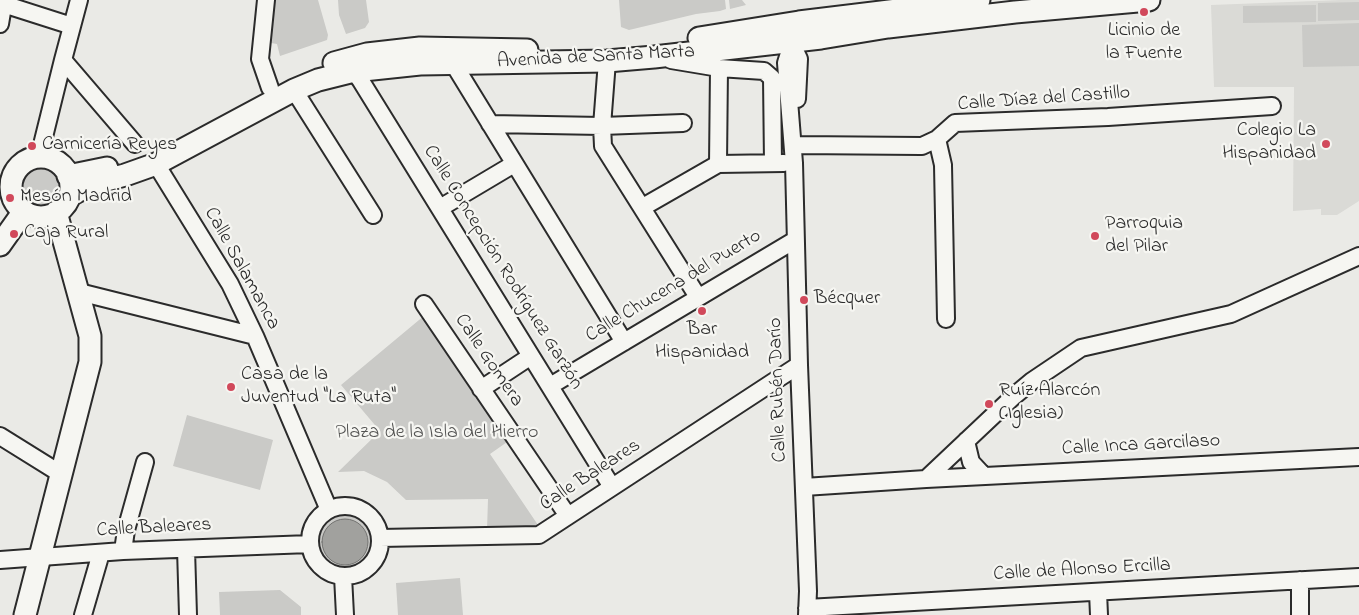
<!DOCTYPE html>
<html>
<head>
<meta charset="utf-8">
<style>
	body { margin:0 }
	canvas { display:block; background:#eaeae6 }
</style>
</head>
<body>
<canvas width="1359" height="615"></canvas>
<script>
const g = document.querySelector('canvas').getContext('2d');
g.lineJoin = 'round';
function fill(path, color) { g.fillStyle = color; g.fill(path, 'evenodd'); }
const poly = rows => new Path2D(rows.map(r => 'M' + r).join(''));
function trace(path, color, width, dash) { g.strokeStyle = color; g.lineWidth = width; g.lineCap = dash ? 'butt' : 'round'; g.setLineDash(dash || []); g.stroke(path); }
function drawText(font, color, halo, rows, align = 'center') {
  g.font = font + ' "Indie Flower",sans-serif'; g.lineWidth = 4.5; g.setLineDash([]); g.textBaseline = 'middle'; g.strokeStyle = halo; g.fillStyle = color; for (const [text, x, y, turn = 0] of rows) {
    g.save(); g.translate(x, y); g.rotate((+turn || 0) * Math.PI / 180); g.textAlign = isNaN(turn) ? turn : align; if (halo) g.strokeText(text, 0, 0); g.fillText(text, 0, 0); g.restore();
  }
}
fill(poly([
	[1341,0,1359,0,1359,201,1337,215,1321,215,1321,209,1293,211,1294,87,1214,87,1211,5]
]), '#dadad6');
fill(poly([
	[275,0,318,0,328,35,327,40,280,56,277,44,271,43],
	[338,0,366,0,369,22,365,28,346,34,339,15],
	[619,0,725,0,726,9,720,11,696,14,629,30,621,27],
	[729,0,742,0,746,5,730,9],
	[1359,2,1359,20,1318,21,1318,3],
	[1316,5,1316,22,1243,23,1243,6],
	[1359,23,1359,66,1303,67,1302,25],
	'20 187a20 20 0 1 1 40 0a20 20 0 1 1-40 0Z',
	[425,315,510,440,490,454,538,525,532,529,487,530,488,499,406,500,387,482,364,471,338,472,380,431,341,385],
	[187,415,273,440,260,490,173,466],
	'313 541a32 32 0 1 1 64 0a32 32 0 1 1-64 0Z',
	[460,578,463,615,398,615,396,583],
	[280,590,301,607,301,615,220,615,219,592]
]), '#cacac7');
const water = poly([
	'322 542a23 23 0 1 1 46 0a23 23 0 1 1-46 0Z'
]);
fill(water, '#a1a19e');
trace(water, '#727270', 1);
const minor = poly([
	[266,0,260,59,270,88],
	[3,4,72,26],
	[0,24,4,0],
	[796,31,786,63,794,163,799,365,808,591,807,615],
	[789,38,799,59,797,99],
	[63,60,135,144],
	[671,60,719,68,764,71,772,78,773,163],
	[351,61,354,71,361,81,612,487],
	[607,61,602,126,603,146,698,297],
	[453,63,624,342],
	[294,90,373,215],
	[490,124,602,126,683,123],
	[937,139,943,165,946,319],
	[795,145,922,146,937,139,955,123,1108,117,1272,106],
	[39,157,63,60,79,0],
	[156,164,230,284,255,336,329,510],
	[718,164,719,68],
	[643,207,718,164,784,163],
	[440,208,514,164],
	[79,292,255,336],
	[424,304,568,516],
	[550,386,795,240],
	[481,389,531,356],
	[0,436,61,474],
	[966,441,971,462,984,476],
	[926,479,1014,396,1032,381,1081,348,1231,314,1359,256],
	[804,487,926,479,1359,457],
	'310 541a35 35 0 1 1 70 0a35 35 0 1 1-70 0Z',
	[380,538,539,535,799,365],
	[186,549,188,615],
	[123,551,126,530,145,462],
	[0,560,123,551,310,544],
	[343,576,345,615],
	[1300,580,1300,615],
	[1098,592,1099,615],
	[807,608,1359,577],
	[83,615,101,553]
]);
const major = poly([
	[699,38,799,22,979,0],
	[334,63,367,54,420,48,527,50],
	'11 187a30 30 0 1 1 60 0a30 30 0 1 1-60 0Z',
	[68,176,107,168],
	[69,196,91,184,125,175,156,164,294,90,318,80,354,71,420,64,607,61,654,57,821,38,888,27,1015,12,1149,0],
	[0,245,24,211],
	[25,615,90,362,90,336,56,212]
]);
trace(minor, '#2b2b2b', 20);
trace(major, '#2b2b2b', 25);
trace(minor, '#f6f6f2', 16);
trace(major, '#f6f6f2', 21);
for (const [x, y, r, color] of [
	[1144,12,5,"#d1495b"],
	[1326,144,5,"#d1495b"],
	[32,146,5,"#d1495b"],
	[10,198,5,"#d1495b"],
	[14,234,5,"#d1495b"],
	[1095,236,5,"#d1495b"],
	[804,300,5,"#d1495b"],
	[702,311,5,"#d1495b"],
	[231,387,5,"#d1495b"],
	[989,404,5,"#d1495b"]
]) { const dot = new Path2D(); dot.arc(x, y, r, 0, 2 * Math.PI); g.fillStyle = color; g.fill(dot); trace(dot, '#f6f6f2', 2); }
drawText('20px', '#2b2b2b', '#f6f6f2', [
	["Licinio de",1144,32,"center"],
	["la Fuente",1144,55,"center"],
	["Colegio La",1316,132,"right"],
	["Hispanidad",1316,155,"right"],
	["Carnicería Reyes",42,146],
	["Mesón Madrid",20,198],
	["Parroquia",1105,225],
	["del Pilar",1105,248],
	["Caja Rural",24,234],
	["Bécquer",814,300],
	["Bar",702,331,"center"],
	["Hispanidad",702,354,"center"],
	["Casa de la",241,376],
	["Juventud \"La Ruta\"",241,399],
	["Ruíz Alarcón",999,392],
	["(Iglesia)",999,415]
], 'left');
drawText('20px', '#2b2b2b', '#f6f6f2', [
	["Avenida de Santa Marta",596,58,-3],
	["Calle Díaz del Castillo",1044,100,-4],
	["Calle Concepción Rodríguez Garzón",502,268,58],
	["Calle Salamanca",241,269,61],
	["Calle Chucena del Puerto",674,287,-31],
	["Calle Gomera",488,361,56],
	["Calle Rubén Darío",779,390,-92],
	["Calle Inca Garcilaso",1141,446,-3],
	["Calle Baleares",591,476,-33],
	["Calle Baleares",154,529,-3],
	["Calle de Alonso Ercilla",1082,571,-3]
]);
drawText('20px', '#535352', '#f6f6f2', [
	["Plaza de la Isla del Hierro",437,434]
]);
</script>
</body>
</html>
